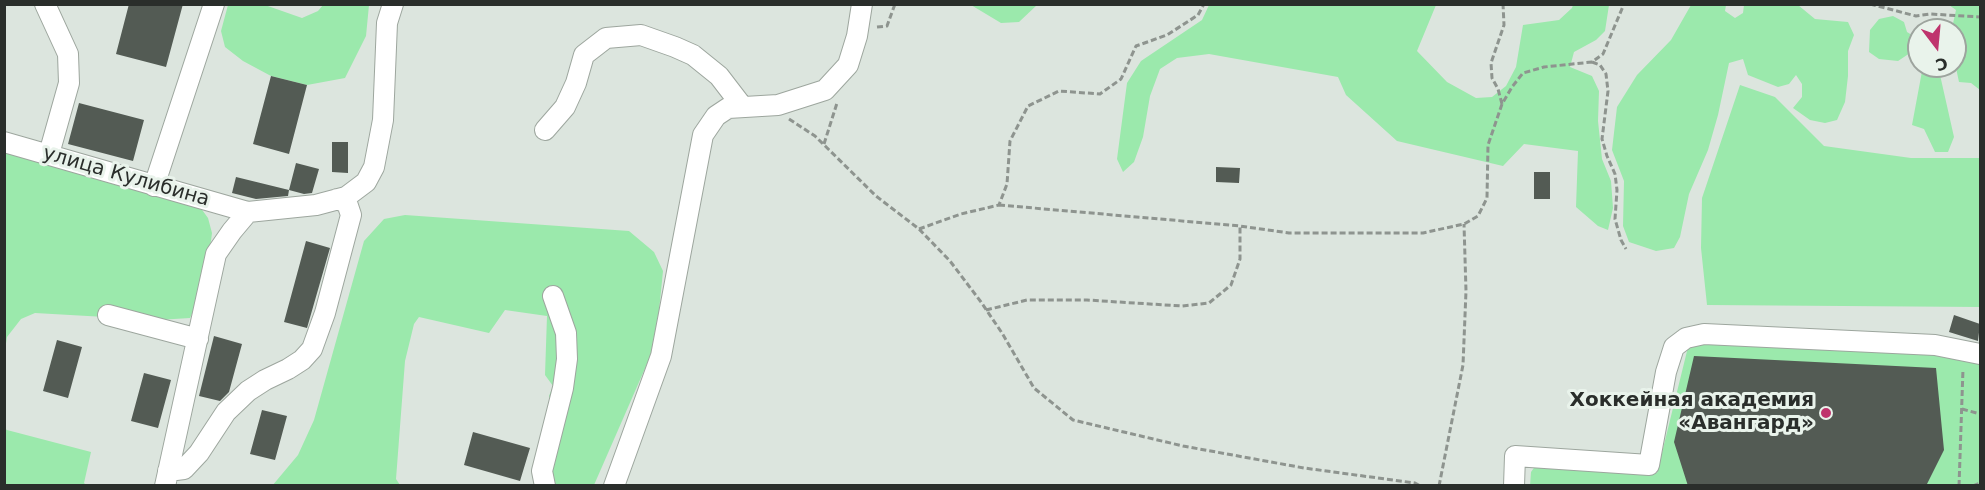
<!DOCTYPE html>
<html>
<head>
<meta charset="utf-8">
<style>
	body { margin:0 }
	#map { position:relative; width:1985px; height:490px; overflow:hidden; background:#dce5de; font-family:"DejaVu Sans",sans-serif }
	canvas { display:block }
	.frame { position:absolute; inset:0; border:6px solid #2a2e2b; pointer-events:none }
	.north { position:absolute; left:1907px; top:18px; width:60px; height:60px; box-sizing:border-box; background:#e9f3eb; border:2px solid #9da49e; border-radius:50%; rotate:164deg; font-size:16px; font-weight:700; line-height:24px; text-align:center; color:#2a2e2b }
	.north::after { content:''; display:block; margin:auto; width:21px; height:27px; background:#bf346d; clip-path:polygon(50% 0,100% 100%,50% 72%,0 100%) }
</style>
</head>
<body>
<div id="map">
<canvas width="1985" height="490"></canvas>
<div class="frame"></div>
<div class="north">С</div>
</div>
<script>
const g = document.querySelector('canvas').getContext('2d');
g.lineJoin = 'round';
function fill(path, color) { g.fillStyle = color; g.fill(path, 'evenodd'); }
const poly = rows => new Path2D(rows.map(r => 'M' + r).join(''));
function trace(path, color, width, dash) { g.strokeStyle = color; g.lineWidth = width; g.lineCap = dash ? 'butt' : 'round'; g.setLineDash(dash || []); g.stroke(path); }
function drawText(font, color, halo, rows, align = 'center') {
  g.font = font + ' "DejaVu Sans",sans-serif'; g.lineWidth = 6; g.setLineDash([]); g.textBaseline = 'middle'; g.strokeStyle = halo; g.fillStyle = color; for (const [text, x, y, turn = 0] of rows) {
    g.save(); g.translate(x, y); g.rotate((+turn || 0) * Math.PI / 180); g.textAlign = isNaN(turn) ? turn : align; if (halo) g.strokeText(text, 0, 0); g.fillText(text, 0, 0); g.restore();
  }
}
fill(poly([
	[228,5,265,5,302,18,318,11,323,5,369,5,366,36,345,78,307,85,271,76,243,61,225,47,221,31],
	[971,5,1037,4,1037,5,1019,22,1001,23],
	[1209,5,1436,5,1417,51,1447,82,1476,98,1492,97,1506,86,1516,67,1523,25,1559,20,1572,8,1573,5,1609,5,1605,31,1596,40,1574,52,1570,67,1592,76,1599,91,1598,121,1602,159,1611,181,1613,208,1608,230,1598,226,1576,207,1578,151,1524,144,1503,166,1397,141,1346,95,1338,77,1209,54,1177,58,1160,69,1150,96,1143,137,1134,162,1123,172,1117,159,1127,83,1141,61,1202,20],
	[1691,5,1726,5,1725,11,1735,18,1743,13,1744,5,1798,5,1815,19,1848,22,1854,35,1848,51,1848,76,1845,102,1837,120,1825,123,1810,120,1793,108,1802,97,1802,84,1796,75,1789,84,1778,87,1748,75,1743,59,1729,63,1718,115,1708,150,1689,194,1680,237,1674,248,1656,251,1629,242,1623,226,1624,181,1612,150,1617,107,1637,75,1671,40],
	[1949,5,1980,5,1980,90,1971,83,1959,82,1956,68,1966,53,1959,47,1955,37,1955,30,1952,28,1956,10],
	[1893,16,1904,22,1907,32,1915,37,1919,35,1919,47,1898,61,1879,59,1869,52,1870,30,1879,19],
	[1923,66,1938,66,1954,137,1948,152,1935,152,1924,129,1912,125],
	[1740,85,1775,97,1824,146,1911,158,1980,158,1980,307,1707,305,1701,248,1702,198],
	[5,152,200,207,208,218,212,233,205,286,190,318,158,320,35,313,21,319,7,337,5,350],
	[405,215,629,231,654,252,663,271,659,311,650,357,594,485,552,485,554,420,549,396,553,386,545,375,547,316,505,310,489,333,419,317,414,324,405,361,396,479,400,485,272,486,298,455,314,420,364,241,384,219],
	[1689,343,1954,355,1980,360,1980,485,1530,486,1531,472,1536,465,1657,473],
	[4,428,7,430,91,452,84,483,86,485,5,485]
]), '#9be9ac');
fill(poly([
	[129,4,183,4,166,67,116,54],
	[271,76,307,85,289,154,253,144],
	[79,103,144,120,133,161,68,144],
	[332,142,348,142,348,173,332,172],
	[296,163,319,169,312,193,304,194,289,190],
	[1216,167,1240,168,1239,183,1216,182],
	[1534,172,1550,172,1550,199,1534,199],
	[236,177,289,190,288,196,256,199,232,193],
	[306,241,330,248,307,328,284,322],
	[1954,315,1980,324,1978,341,1949,332],
	[214,336,242,344,229,392,220,401,199,396],
	[57,340,82,347,68,398,43,391],
	[1694,356,1936,368,1944,450,1926,486,1688,486,1674,442],
	[144,373,171,380,158,428,131,421],
	[262,410,287,416,275,460,250,454],
	[473,432,530,448,520,481,464,465]
]), '#535b54');
const minor = poly([
	[45,4,68,54,69,83,49,154],
	[545,130,565,107,576,83,584,55,606,38,641,35,675,47,693,55,719,76,742,106],
	[4,142,248,212],
	[154,186,214,4],
	[108,315,198,339],
	[168,471,184,469,199,453,226,412,248,391,265,380,288,369,302,360,312,349,325,313,351,215,347,203,337,199],
	[165,486,216,254,232,231,248,212,316,205,346,197,366,182,374,167,383,120,387,23,393,4],
	[545,486,542,471,563,388,567,359,566,333,553,296],
	[614,486,661,356,703,135,716,116,728,108,778,105,825,90,848,65,857,36,862,4],
	[1514,486,1515,456,1649,465,1666,372,1674,347,1686,338,1704,334,1935,345,1980,354]
]);
trace(minor, '#9da69e', 22);
trace(poly([
	[1870,4,1916,16,1930,14,1980,17],
	[877,27,887,26,895,4],
	[1592,62,1600,65,1606,74,1608,91,1602,139,1607,156,1615,174,1617,190,1615,219,1621,240,1626,249],
	[1502,104,1498,89,1492,78,1491,63,1504,25,1503,4],
	[789,119,815,136,876,196,919,229,950,261,981,302,1002,333,1034,388,1073,420,1183,446,1304,468,1415,483,1420,486],
	[824,144,837,103],
	[999,205,1240,226,1289,233,1423,233,1464,224,1478,216,1487,198,1488,145,1502,104,1512,87,1523,73,1544,67,1592,62,1603,54,1624,4],
	[919,229,961,214,999,205,1007,184,1010,141,1028,106,1059,91,1100,94,1121,79,1136,46,1167,35,1198,15,1204,4],
	[986,310,1027,300,1087,300,1182,306,1209,303,1231,285,1240,259,1240,226],
	[1962,409,1980,414],
	[1439,486,1463,365,1466,291,1464,224],
	[1959,486,1963,369],
	[1973,486,1980,483]
]), '#8e948f', 3, [6, 3]);
trace(minor, '#fff', 20);
for (const [x, y, r, color] of [
	[1826,413,6,"#bf346d"]
]) { const dot = new Path2D(); dot.arc(x, y, r, 0, 2 * Math.PI); g.fillStyle = color; g.fill(dot); trace(dot, '#e9f3eb', 2); }
drawText('20px', '#2a2e2b', '#e9f3eb', [
	["улица Кулибина",126,177,16]
]);
drawText('bold 20px', '#2a2e2b', '#e9f3eb', [
	["Хоккейная академия",1814,401],
	["«Авангард»",1814,424]
], 'right');
</script>
</body>
</html>
